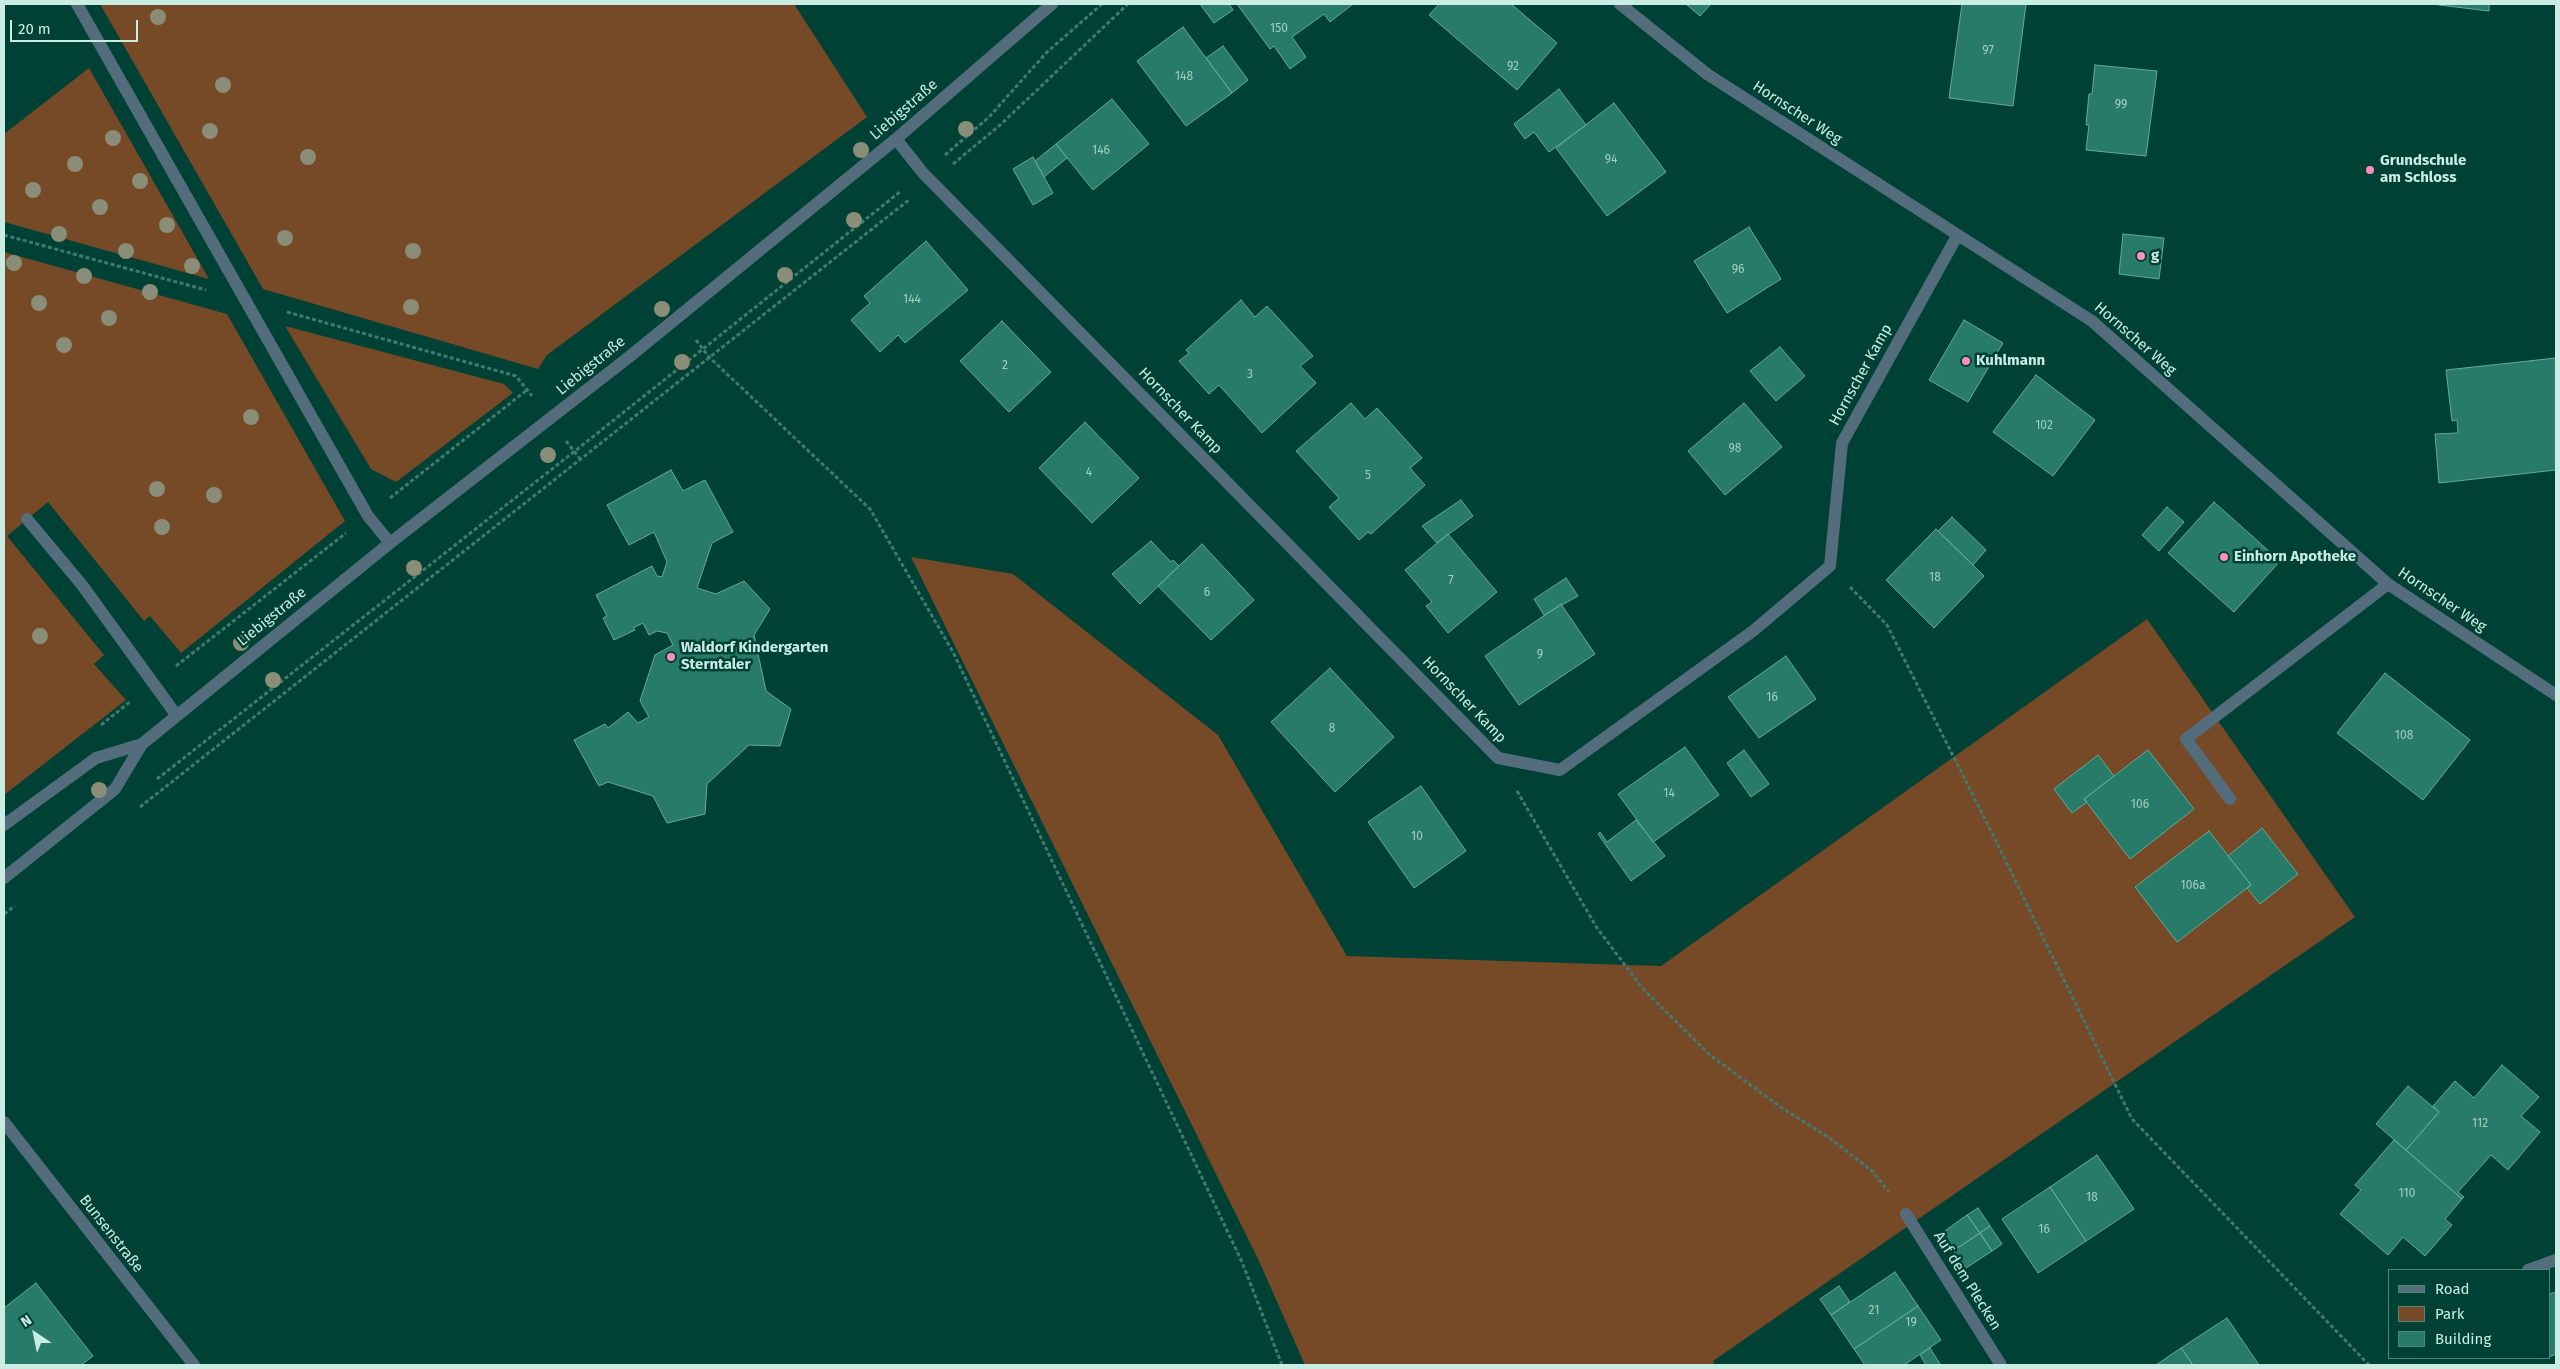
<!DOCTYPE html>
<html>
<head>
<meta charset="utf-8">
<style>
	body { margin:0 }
	#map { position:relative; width:2560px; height:1369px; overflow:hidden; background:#004136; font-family:"Fira Sans",sans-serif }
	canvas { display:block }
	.frame { position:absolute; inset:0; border:5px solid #c9ede2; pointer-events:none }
	.legend { position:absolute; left:2388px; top:1269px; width:162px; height:90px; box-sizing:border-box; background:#004136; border:1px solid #50867b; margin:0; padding:6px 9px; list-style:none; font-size:15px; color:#c9ede2 }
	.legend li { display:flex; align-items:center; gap:10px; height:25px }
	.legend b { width:25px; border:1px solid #50867b }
	.north { position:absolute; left:10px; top:1309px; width:50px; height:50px; -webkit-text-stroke:4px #004136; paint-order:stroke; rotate:326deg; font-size:14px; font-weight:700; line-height:20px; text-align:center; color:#c9ede2 }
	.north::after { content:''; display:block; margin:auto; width:18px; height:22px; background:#c9ede2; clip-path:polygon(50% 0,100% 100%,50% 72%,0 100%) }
	.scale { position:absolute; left:10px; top:20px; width:128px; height:22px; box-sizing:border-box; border:2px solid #c9ede2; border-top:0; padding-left:6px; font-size:15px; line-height:18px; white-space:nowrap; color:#c9ede2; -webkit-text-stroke:4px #004136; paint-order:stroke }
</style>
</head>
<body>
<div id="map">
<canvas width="2560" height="1369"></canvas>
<div class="frame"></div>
<ul class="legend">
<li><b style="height:6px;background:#546d7c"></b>Road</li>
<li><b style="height:14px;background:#764927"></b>Park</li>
<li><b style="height:14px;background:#287a69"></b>Building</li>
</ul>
<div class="north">N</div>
<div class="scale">20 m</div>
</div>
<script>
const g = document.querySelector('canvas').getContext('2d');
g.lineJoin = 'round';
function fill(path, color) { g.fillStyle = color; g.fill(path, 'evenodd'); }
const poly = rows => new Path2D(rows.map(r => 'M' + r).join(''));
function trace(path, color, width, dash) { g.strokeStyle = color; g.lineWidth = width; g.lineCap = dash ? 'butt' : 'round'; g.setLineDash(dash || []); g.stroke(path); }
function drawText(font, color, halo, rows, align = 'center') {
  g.font = font + ' "Fira Sans",sans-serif'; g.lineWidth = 5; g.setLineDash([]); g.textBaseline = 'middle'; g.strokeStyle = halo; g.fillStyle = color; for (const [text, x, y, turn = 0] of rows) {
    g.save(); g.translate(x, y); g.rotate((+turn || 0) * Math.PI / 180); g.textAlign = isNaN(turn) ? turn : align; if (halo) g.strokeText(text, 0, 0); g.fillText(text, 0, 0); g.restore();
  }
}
fill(poly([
	[100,4,794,4,867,117,547,355,538,369,263,289],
	[89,68,209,279,4,222,4,134],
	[4,252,227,314,345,521,181,653,150,616,144,621,48,502,7,536,104,655,94,664,126,700,4,795],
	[285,326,504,384,513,393,396,482,371,469],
	[911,557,1013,574,1218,735,1347,956,1661,966,2147,619,2355,917,1713,1361,1714,1365,1305,1365,1259,1261]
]), '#764927');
const building = poly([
	[1200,4,1229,4,1233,10,1214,23,1200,4],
	[1237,4,1353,4,1330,22,1324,14,1292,37,1306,57,1290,69,1274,46,1270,49,1237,4],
	[1439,4,1511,4,1557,43,1517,90,1429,15,1439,4],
	[1686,4,1711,4,1700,16,1686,4],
	[1962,4,2026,4,2013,106,1949,98,1962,4],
	[2431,4,2489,4,2489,11,2431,4],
	[1183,27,1232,93,1186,126,1137,61,1183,27],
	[1223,46,1248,80,1232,93,1206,58,1223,46],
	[2095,65,2157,71,2146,156,2086,150,2089,125,2086,125,2089,94,2092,94,2095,65],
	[1559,89,1586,125,1549,152,1534,132,1525,139,1514,124,1559,89],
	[1112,99,1149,144,1093,190,1056,144,1112,99],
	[1614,103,1666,172,1607,216,1556,148,1614,103],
	[1056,144,1067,158,1044,177,1035,161,1056,144],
	[1033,157,1053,193,1033,205,1013,169,1033,157],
	[1749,227,1781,279,1727,313,1694,261,1749,227],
	[2123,234,2164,238,2159,279,2119,274,2123,234],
	[926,241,968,290,905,343,898,335,880,352,851,320,870,303,864,296,926,241],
	[1241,300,1255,317,1267,306,1313,356,1300,366,1316,383,1262,433,1219,385,1209,394,1179,361,1189,353,1186,350,1241,300],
	[1964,320,2003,343,1968,402,1929,380,1964,320],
	[1002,321,1051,372,1009,412,960,361,1002,321],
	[1780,347,1805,376,1776,401,1750,371,1780,347],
	[2556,358,2556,470,2439,483,2435,434,2458,433,2457,420,2452,421,2446,370,2556,358],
	[2036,375,2095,420,2053,476,1993,432,2036,375],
	[1351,403,1365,419,1377,408,1422,458,1410,468,1425,485,1371,534,1368,532,1359,540,1329,507,1339,498,1296,451,1351,403],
	[1744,403,1782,447,1725,495,1688,451,1744,403],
	[1085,422,1139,478,1092,523,1039,468,1085,422],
	[671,470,683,491,705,480,733,532,712,543,697,588,716,594,744,581,770,609,754,635,766,691,791,709,780,746,749,745,707,784,705,814,667,823,653,796,608,782,599,786,574,740,605,724,608,728,628,712,638,723,649,717,640,701,655,655,673,645,667,633,657,631,649,635,643,623,633,628,635,630,614,640,603,618,607,616,596,595,652,566,657,576,662,577,667,562,654,532,629,545,607,505,671,470],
	[1461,500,1473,516,1437,543,1422,526,1461,500],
	[2214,502,2280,561,2234,612,2168,553,2214,502],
	[2167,507,2184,522,2159,551,2142,535,2167,507],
	[1952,517,1986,550,1973,565,1938,531,1952,517],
	[1936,529,1984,576,1934,628,1886,580,1936,529],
	[1448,534,1497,592,1448,633,1426,606,1432,602,1405,570,1448,534],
	[1151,541,1171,562,1173,560,1179,566,1140,604,1112,574,1151,541],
	[1202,544,1254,600,1211,640,1158,586,1202,544],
	[1566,578,1578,596,1544,615,1534,599,1566,578],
	[1561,604,1595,654,1519,705,1485,656,1561,604],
	[1786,656,1816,699,1759,738,1728,697,1786,656],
	[1330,668,1394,737,1335,792,1271,722,1330,668],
	[2385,673,2470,740,2423,800,2337,733,2385,673],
	[1685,747,1719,795,1653,842,1618,794,1685,747],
	[1744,750,1769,784,1751,797,1727,763,1744,750],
	[2148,750,2194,809,2130,859,2084,799,2148,750],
	[2098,755,2114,776,2084,799,2087,802,2072,813,2054,789,2098,755],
	[1421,786,1466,851,1414,888,1368,822,1421,786],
	[1636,820,1665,856,1631,881,1598,834,1600,832,1607,842,1636,820],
	[2262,828,2298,874,2260,904,2247,888,2251,885,2228,856,2262,828],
	[2209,831,2251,885,2177,942,2135,887,2209,831],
	[2502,1065,2539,1097,2521,1116,2540,1132,2508,1170,2491,1155,2458,1192,2464,1197,2462,1199,2406,1150,2439,1112,2433,1106,2455,1081,2474,1098,2502,1065],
	[2408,1086,2439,1112,2406,1150,2376,1124,2408,1086],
	[2394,1140,2462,1199,2445,1219,2452,1225,2425,1256,2403,1237,2388,1255,2340,1214,2361,1190,2355,1185,2394,1140],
	[2097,1155,2134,1209,2086,1241,2050,1187,2097,1155],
	[2050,1187,2086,1241,2038,1273,2002,1219,2050,1187],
	[1978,1208,1990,1226,1980,1233,1967,1215,1978,1208],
	[1967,1215,1980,1233,1953,1251,1942,1233,1967,1215],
	[1990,1226,2002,1244,1992,1251,1980,1233,1990,1226],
	[1980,1233,1992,1251,1966,1268,1953,1251,1980,1233],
	[1895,1272,1918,1306,1854,1349,1831,1315,1895,1272],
	[36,1283,93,1356,81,1365,4,1365,4,1308,36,1283],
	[1839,1286,1850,1302,1831,1315,1820,1299,1839,1286],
	[2556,1292,2556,1354,2549,1357,2549,1294,2556,1292],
	[1918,1306,1941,1340,1904,1365,1865,1365,1854,1349,1918,1306],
	[2227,1318,2259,1365,2193,1365,2181,1348,2227,1318],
	[1930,1348,1940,1364,1939,1365,1926,1365,1920,1355,1930,1348],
	[2181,1348,2193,1365,2156,1365,2181,1348]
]);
fill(building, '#287a69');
trace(building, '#61ac9a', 1);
trace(poly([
	[945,155,989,117,1047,52,1102,4],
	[953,164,1000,125,1128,4],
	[4,235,206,290],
	[287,312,516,376,532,396],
	[696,340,709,357,870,509,953,652,1242,1262,1282,1365],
	[566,441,581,460],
	[390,498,527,390],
	[1850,587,1887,625,1990,829,2132,1119,2369,1365],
	[176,666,346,533],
	[101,725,131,701],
	[157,779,575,451,901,191],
	[1517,791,1597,928,1643,989,1710,1055,1779,1106,1831,1139,1872,1171,1889,1192],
	[140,807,910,199],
	[4,914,15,906]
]), '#437a6f', 3, [4, 2.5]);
trace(poly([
	[77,4,368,516,390,543],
	[1620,4,1707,74,2092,321,2388,584,2556,695],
	[896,139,923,173,1498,758,1560,770,1753,631,1830,566,1842,443,1957,236],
	[27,519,82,585,177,716],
	[2230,799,2186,739,2388,584],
	[4,825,96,758,142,744,390,543,629,357,896,139,1052,4],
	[4,878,115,789,142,744],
	[4,1122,194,1365],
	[1906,1214,2001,1365],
	[2528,1270,2556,1260]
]), '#546d7c', 12);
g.fillStyle = '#8a8d77';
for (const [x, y] of [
	[158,17],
	[223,85],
	[966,129],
	[210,131],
	[113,138],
	[861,150],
	[308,157],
	[75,164],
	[140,181],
	[33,190],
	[100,207],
	[854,220],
	[167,225],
	[59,234],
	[285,238],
	[126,251],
	[413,251],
	[14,263],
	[192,266],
	[785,275],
	[84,276],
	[150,292],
	[39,303],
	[411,307],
	[662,309],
	[109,318],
	[64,345],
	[682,362],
	[251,417],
	[548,455],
	[157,489],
	[214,495],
	[162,527],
	[414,568],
	[40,636],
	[241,643],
	[273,680],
	[99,790]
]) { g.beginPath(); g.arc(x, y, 8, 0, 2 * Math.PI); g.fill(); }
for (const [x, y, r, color] of [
	[2370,170,5,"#ff8eba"],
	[2141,256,5,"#ff8eba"],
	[1966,361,5,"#ff8eba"],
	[2224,557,5,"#ff8eba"],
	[671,657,5,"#ff8eba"]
]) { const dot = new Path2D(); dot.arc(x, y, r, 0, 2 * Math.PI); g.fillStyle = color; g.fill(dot); trace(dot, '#004136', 2); }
drawText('12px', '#a1d0c4', null, [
	["150",1279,29],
	["97",1988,51],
	["92",1513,67],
	["148",1184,77],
	["99",2121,105],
	["146",1101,151],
	["94",1611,160],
	["96",1738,270],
	["144",912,300],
	["2",1005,366],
	["3",1250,375],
	["102",2044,426],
	["98",1735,449],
	["4",1089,473],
	["5",1368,476],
	["18",1935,578],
	["7",1451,581],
	["6",1207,593],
	["9",1540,655],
	["16",1772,698],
	["8",1332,729],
	["108",2404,736],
	["14",1669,794],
	["106",2140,805],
	["10",1417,837],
	["106a",2193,886],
	["112",2480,1124],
	["110",2407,1194],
	["18",2092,1198],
	["16",2044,1230],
	["21",1874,1311],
	["19",1911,1323]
]);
drawText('15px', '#c9ede2', '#004136', [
	["Liebigstraße",904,110,-41],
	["Hornscher Weg",1797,113,33],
	["Hornscher Weg",2135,339,41],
	["Liebigstraße",591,366,-39],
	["Hornscher Kamp",1861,375,-61],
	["Hornscher Kamp",1180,411,46],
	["Hornscher Weg",2442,600,34],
	["Liebigstraße",272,617,-39],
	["Hornscher Kamp",1464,700,46],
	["Bunsenstraße",111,1234,52],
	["Auf dem Plecken",1967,1281,58]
]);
drawText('bold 15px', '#c9ede2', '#004136', [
	["Grundschule",2380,161],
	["am Schloss",2380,178],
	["g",2151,256],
	["Kuhlmann",1976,361],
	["Einhorn Apotheke",2234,557],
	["Waldorf Kindergarten",681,648],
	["Sterntaler",681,665]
], 'left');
</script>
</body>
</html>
